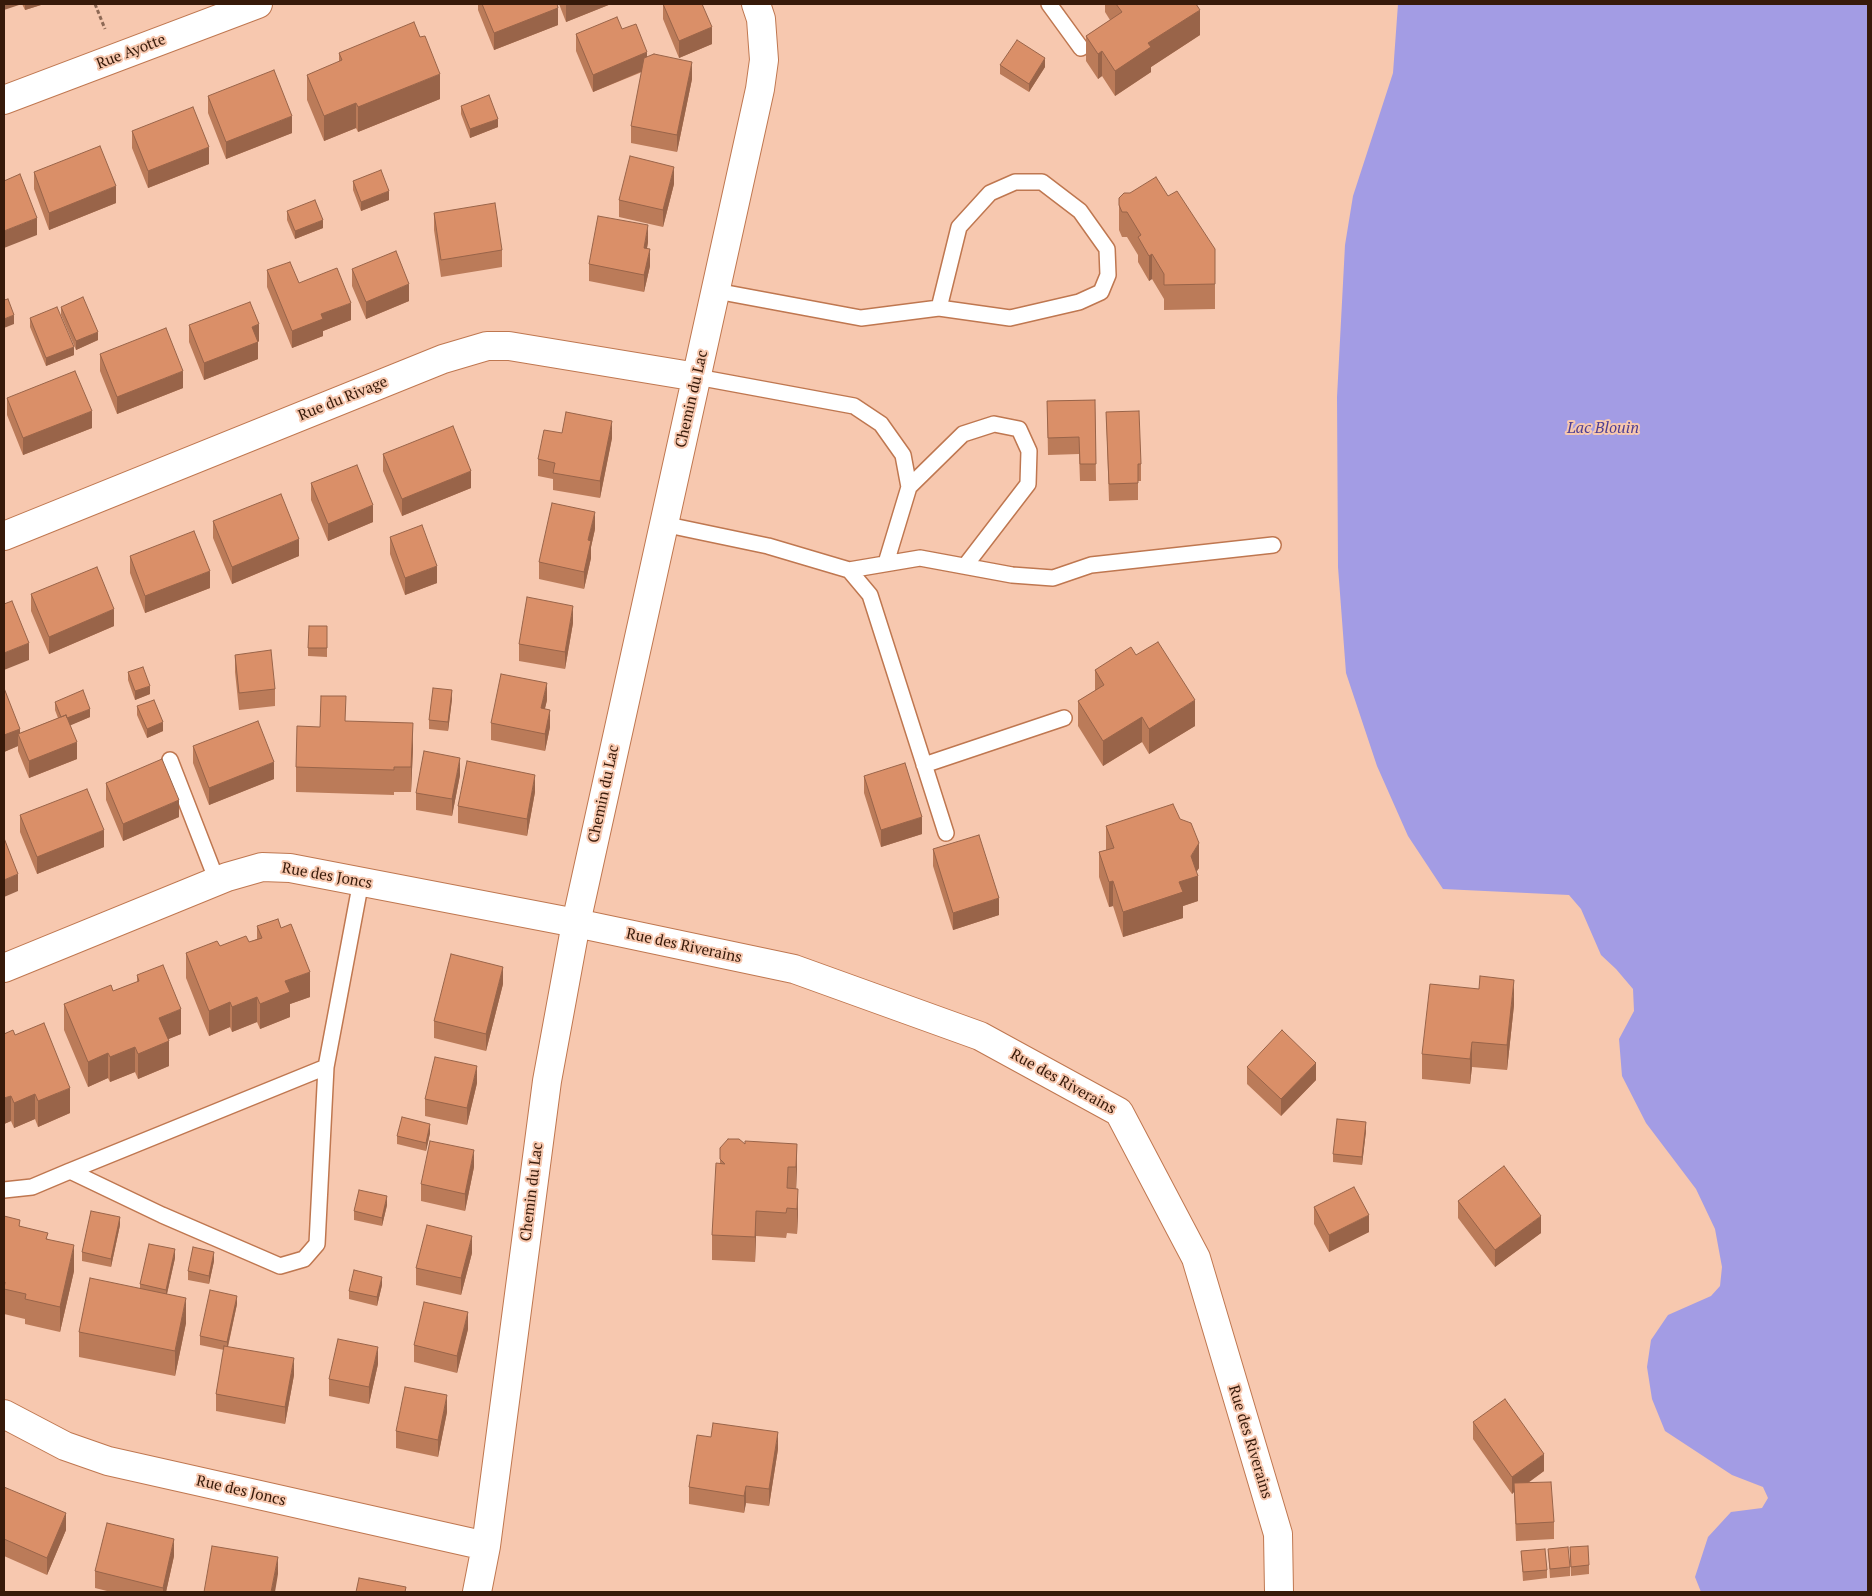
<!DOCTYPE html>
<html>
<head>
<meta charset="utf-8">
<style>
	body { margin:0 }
	#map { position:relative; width:1872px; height:1596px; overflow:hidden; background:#f7c8af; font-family:"PT Serif",serif }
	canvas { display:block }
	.frame { position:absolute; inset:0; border:5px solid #371a0a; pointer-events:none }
</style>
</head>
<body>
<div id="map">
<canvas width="1872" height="1596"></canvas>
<div class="frame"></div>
</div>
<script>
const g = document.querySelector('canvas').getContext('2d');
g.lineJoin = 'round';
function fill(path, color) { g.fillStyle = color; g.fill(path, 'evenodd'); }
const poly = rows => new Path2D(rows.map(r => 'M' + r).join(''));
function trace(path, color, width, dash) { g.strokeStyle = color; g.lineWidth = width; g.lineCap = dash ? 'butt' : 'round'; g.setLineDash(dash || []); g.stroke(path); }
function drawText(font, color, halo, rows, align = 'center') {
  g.font = font + ' "PT Serif",serif'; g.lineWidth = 4; g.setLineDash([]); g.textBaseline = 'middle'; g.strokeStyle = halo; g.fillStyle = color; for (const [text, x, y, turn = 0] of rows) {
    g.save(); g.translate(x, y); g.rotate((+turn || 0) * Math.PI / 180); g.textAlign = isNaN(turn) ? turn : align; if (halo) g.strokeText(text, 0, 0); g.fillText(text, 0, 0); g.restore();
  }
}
fill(poly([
	[1398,4,1868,4,1868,1592,1701,1592,1695,1577,1708,1537,1731,1512,1762,1508,1768,1498,1763,1487,1732,1475,1665,1431,1652,1399,1647,1367,1651,1340,1668,1315,1711,1296,1720,1286,1722,1267,1715,1229,1696,1189,1646,1123,1622,1076,1619,1039,1634,1011,1633,989,1616,969,1601,955,1581,909,1569,895,1443,889,1408,836,1377,766,1346,673,1338,567,1337,397,1345,245,1353,196,1393,73]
]), '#a39ce4');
const service = poly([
	[1049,4,1081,48],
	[716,291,861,318,939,308,1010,318,1079,302,1101,292,1108,275,1107,249,1080,211,1042,182,1015,182,990,193,959,227,939,308],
	[697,377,854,406,881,424,903,455,909,487],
	[663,524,768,546,849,570,870,595,946,833],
	[886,563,909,487,963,434,994,424,1019,429,1029,451,1028,484,965,566],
	[849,570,920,558,1012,575,1053,578,1091,565,1273,545],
	[170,760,217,881],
	[924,765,1064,718],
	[70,1171,326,1067],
	[4,1190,32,1187,70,1171,162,1215,280,1266,304,1259,317,1244,326,1067,361,881]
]);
const minor = poly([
	[4,100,258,4],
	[4,536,443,359,487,346,509,346,697,377],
	[4,968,227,877,262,867,290,868,576,923,794,969,980,1036,1119,1112,1196,1258,1278,1534,1279,1592],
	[4,1414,65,1446,108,1461,486,1546],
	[477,1592,486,1546,547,1081,576,923,760,89,764,60,761,19,756,4]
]);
trace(service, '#bf7750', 18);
trace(minor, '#bf7750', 30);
trace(poly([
	[95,4,105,29]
]), '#8e6955', 3, [4, 2.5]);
trace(service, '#fff', 15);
trace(minor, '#fff', 28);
fill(poly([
	[22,4,41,4,41,5,25,10],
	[478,4,557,4,558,25,494,50,478,10],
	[559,4,611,4,566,22],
	[663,4,702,4,712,44,679,58,663,19],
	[1105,4,1196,4,1200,35,1151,67,1151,72,1115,96,1102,76,1098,79,1086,61,1086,36,1110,20,1105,12],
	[622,29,647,57,692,79,677,152,631,143,631,126,642,72,593,92,576,51,576,34],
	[339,53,440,99,358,132,356,128,324,141,307,100,307,75,339,62],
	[1000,65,1045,67,1029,92,1000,74],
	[208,96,292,133,226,159,208,113],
	[461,106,498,127,470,138,461,114],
	[132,131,209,164,148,188,132,148],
	[34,172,116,203,49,230,34,189],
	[353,181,389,200,361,211,353,190],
	[674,184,663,227,619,217,619,200],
	[1168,196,1215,249,1215,309,1164,310,1164,299,1152,279,1149,281,1138,262,1138,255,1127,237,1122,237,1119,230,1119,198],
	[287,211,323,228,295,239,287,220],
	[434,213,502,250,502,267,441,277,434,230],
	[648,242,647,248,650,266,644,292,589,281,589,264],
	[352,269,409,301,366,319,352,286],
	[267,270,299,283,351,320,323,331,323,336,292,348,267,287],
	[61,307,98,340,76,350,61,315],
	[30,318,74,355,46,366,30,327],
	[189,325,259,341,258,342,258,359,204,380,189,342],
	[100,354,183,388,117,414,100,371],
	[7,398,92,428,23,455,7,415],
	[1095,400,1096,481,1080,481,1079,454,1048,455,1047,401],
	[1106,412,1141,464,1141,481,1138,481,1138,500,1109,501],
	[562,433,612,438,600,498,553,490,553,479,538,476,538,459],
	[383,454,471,488,402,516,383,471],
	[311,483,373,522,328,541,311,500],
	[213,521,299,556,232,584,213,538],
	[595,529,591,547,591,558,584,589,539,579,539,562],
	[390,537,437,583,405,595,390,554],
	[130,556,210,588,145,613,130,573],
	[31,594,114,626,49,654,31,611],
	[573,623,565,669,519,661,519,644],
	[327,626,327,657,308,656,308,648],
	[235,655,275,689,275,706,239,710,235,672],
	[1136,655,1195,726,1149,754,1142,742,1103,766,1078,726,1078,701,1095,691,1095,670],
	[128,672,150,694,135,700,128,680],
	[4,688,20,733,58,718,55,710,55,702,90,717,70,725,77,759,29,778,18,751,18,746,4,752],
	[452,699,448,731,429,729,429,720],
	[547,700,545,708,550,727,545,751,491,740,491,723],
	[137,706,163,731,147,738,137,715],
	[346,721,413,748,411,792,394,792,394,795,296,792,296,767,320,727],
	[193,746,274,779,209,805,193,763],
	[460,775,452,816,416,810,416,793],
	[864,776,922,834,881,847,864,793],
	[106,783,179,817,123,841,106,800],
	[535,792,527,836,458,823,458,806],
	[20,815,104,847,37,874,20,832],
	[1106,826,1199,868,1196,872,1198,901,1183,906,1183,918,1123,937,1113,906,1109,907,1099,877,1099,852,1106,850],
	[933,849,999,915,953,930,933,866],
	[257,926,310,997,290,1004,290,1017,260,1029,257,1022,232,1032,230,1027,209,1036,186,978,186,953,220,946,249,942,257,939],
	[137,975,181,1034,168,1039,169,1066,138,1079,135,1072,110,1082,108,1078,88,1087,64,1030,64,1004,113,991,137,982],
	[503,984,486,1051,434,1038,434,1021],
	[1514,1005,1507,1070,1472,1067,1470,1084,1422,1079,1422,1054],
	[15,1035,70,1113,38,1127,35,1119,14,1128,11,1121,4,1124],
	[1247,1067,1316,1080,1281,1116,1247,1084],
	[477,1083,467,1125,425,1116,425,1099],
	[1366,1131,1362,1165,1333,1162,1333,1154],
	[430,1133,426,1151,397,1144,397,1136],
	[745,1144,797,1144,796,1189,798,1214,797,1234,787,1233,786,1238,756,1236,755,1262,712,1260,712,1235,720,1163,720,1148],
	[474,1167,465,1211,421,1201,421,1184],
	[1458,1201,1541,1233,1495,1267,1458,1218],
	[387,1205,382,1226,354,1220,354,1211],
	[1314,1207,1369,1232,1329,1252,1314,1224],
	[4,1216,20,1226,48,1239,74,1271,60,1332,25,1324,25,1319,4,1314],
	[120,1225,111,1267,82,1261,82,1252],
	[472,1253,461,1295,416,1285,416,1268],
	[175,1258,167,1294,186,1323,175,1376,79,1357,79,1332,140,1288,140,1284],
	[214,1261,209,1284,188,1280,188,1271],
	[382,1285,377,1306,349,1299,349,1291],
	[237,1304,228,1347,294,1375,285,1424,216,1411,216,1394,224,1350,200,1345,200,1336],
	[468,1329,457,1373,414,1362,414,1345],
	[378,1364,369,1404,329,1396,329,1379],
	[447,1412,438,1457,396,1448,396,1431],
	[1473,1422,1544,1471,1528,1483,1554,1522,1554,1539,1516,1541,1514,1492,1512,1494,1473,1439],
	[778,1449,769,1506,746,1503,744,1513,689,1504,689,1487],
	[4,1487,66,1530,47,1575,4,1556],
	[1570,1547,1589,1565,1589,1574,1571,1576],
	[1548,1549,1570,1567,1570,1576,1550,1578],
	[1521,1551,1547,1570,1547,1578,1523,1581],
	[174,1556,166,1592,111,1592,95,1588,95,1571]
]), '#bb7b59');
fill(poly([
	[4,4,22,4,4,10],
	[25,4,41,4,41,5,25,10],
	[568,4,611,4,566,22,566,5],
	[558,8,558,25,494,50,494,33],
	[1200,10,1200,35,1151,67,1151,72,1115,96,1115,71,1148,43],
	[712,27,712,44,679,58,679,41],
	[1102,51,1102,76,1098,79,1098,54],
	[647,52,647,69,593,92,593,75],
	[1045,58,1045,67,1029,92,1029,84],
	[692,62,692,79,677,152,677,135],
	[440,74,440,99,358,132,358,107],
	[356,103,356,128,324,141,324,116],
	[292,116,292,133,226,159,226,142],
	[498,119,498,127,470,138,470,129],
	[209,147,209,164,148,188,148,171],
	[674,167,674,184,663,227,663,210],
	[116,186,116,203,49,230,49,213],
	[389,191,389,200,361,211,361,202],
	[37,218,37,235,4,248,4,231],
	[323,220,323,228,295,239,295,231],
	[648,225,648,242,644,265,644,248],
	[650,249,650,266,644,292,644,275],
	[1152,254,1152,279,1149,281,1149,256],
	[409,284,409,301,366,319,366,302],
	[351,303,351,320,323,331,323,336,292,348,292,331,321,314],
	[14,315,14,324,4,328,4,319],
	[259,324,259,341,252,344,252,327],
	[98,332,98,340,76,350,76,341],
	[258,342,258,359,204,380,204,363],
	[74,347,74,355,46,366,46,358],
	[183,371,183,388,117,414,117,397],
	[92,411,92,428,23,455,23,438],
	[612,421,612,438,600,498,600,481],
	[471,471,471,488,402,516,402,499],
	[373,505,373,522,328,541,328,524],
	[595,512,595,529,591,547,591,558,584,589,584,572,588,540],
	[299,539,299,556,232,584,232,567],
	[437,566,437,583,405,595,405,578],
	[210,571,210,588,145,613,145,596],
	[573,606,573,623,565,669,565,652],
	[114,609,114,626,49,654,49,637],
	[29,643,29,660,4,670,4,653],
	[547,683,547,700,541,725,541,708],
	[150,686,150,694,135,700,135,691],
	[452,690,452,699,448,731,448,722],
	[1195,700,1195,726,1149,754,1149,729],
	[90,709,90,717,62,729,62,720],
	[550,710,550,727,545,751,545,734],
	[1142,717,1142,742,1103,766,1103,741],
	[163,722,163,731,147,738,147,729],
	[413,723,413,748,411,792,411,767],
	[20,729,20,739,18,734,18,746,4,752,4,735],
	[77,742,77,759,29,778,29,761],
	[460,758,460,775,452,816,452,799],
	[274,762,274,779,209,805,209,788],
	[535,775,535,792,527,836,527,819],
	[179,800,179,817,123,841,123,824],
	[922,817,922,834,881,847,881,830],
	[104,830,104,847,37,874,37,857],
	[1199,843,1199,868,1193,877,1198,876,1198,901,1183,906,1183,918,1123,937,1123,912,1179,882,1191,856],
	[18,874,18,891,4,897,4,880],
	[1113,881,1113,906,1109,907,1109,882],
	[999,898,999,915,953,930,953,913],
	[503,967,503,984,486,1051,486,1034],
	[310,972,310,997,290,1004,290,1017,260,1029,260,1004,285,981],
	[1514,980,1514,1005,1507,1070,1507,1045],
	[257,997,257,1022,232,1032,232,1007],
	[230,1002,230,1027,209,1036,209,1011],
	[181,1009,181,1034,159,1043,159,1018],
	[169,1041,169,1066,138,1079,138,1054],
	[1472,1042,1472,1067,1470,1084,1470,1059],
	[135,1047,135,1072,110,1082,110,1057],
	[108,1053,108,1078,88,1087,88,1062],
	[1316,1063,1316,1080,1281,1116,1281,1099],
	[477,1066,477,1083,467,1125,467,1108],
	[70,1088,70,1113,38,1127,38,1101],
	[35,1094,35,1119,14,1128,14,1103],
	[11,1096,11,1121,4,1124,4,1098],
	[1366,1122,1366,1131,1362,1165,1362,1157],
	[430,1124,430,1133,426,1151,426,1143],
	[797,1144,797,1169,796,1192,796,1167],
	[474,1150,474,1167,465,1211,465,1194],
	[798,1189,798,1214,797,1234,797,1209],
	[387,1196,387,1205,382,1226,382,1218],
	[756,1211,756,1236,755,1262,755,1237],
	[1369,1215,1369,1232,1329,1252,1329,1235],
	[1541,1216,1541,1233,1495,1267,1495,1250],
	[120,1217,120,1225,111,1267,111,1259],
	[472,1236,472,1253,461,1295,461,1278],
	[74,1245,74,1271,60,1332,60,1307],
	[175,1249,175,1258,166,1298,166,1290],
	[214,1252,214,1261,209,1284,209,1276],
	[382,1277,382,1285,377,1306,377,1297],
	[237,1296,237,1304,227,1350,227,1342],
	[186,1298,186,1323,175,1376,175,1351],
	[468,1312,468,1329,457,1373,457,1356],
	[378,1347,378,1364,369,1404,369,1387],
	[294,1358,294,1375,285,1424,285,1407],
	[447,1395,447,1412,438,1457,438,1440],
	[778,1432,778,1449,769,1506,769,1489],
	[1544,1454,1544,1471,1515,1492,1514,1483,1514,1492,1512,1494,1512,1477],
	[746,1486,746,1503,744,1513,744,1496],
	[66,1513,66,1530,47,1575,47,1558],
	[174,1539,174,1556,166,1592,163,1592,163,1588],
	[278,1557,278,1574,275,1592,271,1592]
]), '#996449');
const building = poly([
	[482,4,557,4,558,8,494,33,482,4],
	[663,4,702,4,712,27,679,41,663,4],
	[1116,4,1196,4,1200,10,1148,43,1151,47,1115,71,1102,51,1098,54,1086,36,1122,12,1116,4],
	[617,17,622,29,636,24,647,52,593,75,576,34,617,17],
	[414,22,420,37,425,36,440,74,358,107,356,103,324,116,307,75,342,60,339,53,414,22],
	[1017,40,1045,58,1029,84,1000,65,1017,40],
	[654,54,692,62,677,135,631,126,644,58,654,54],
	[274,70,292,116,226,142,208,96,274,70],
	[489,95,498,119,470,129,461,106,489,95],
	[193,107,209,147,148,171,132,131,193,107],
	[100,146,116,186,49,213,34,172,100,146],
	[630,156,674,167,663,210,619,200,630,156],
	[381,170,389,191,361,202,353,181,381,170],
	[20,174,37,218,4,231,4,181,20,174],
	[1156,177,1168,196,1177,191,1215,249,1215,284,1164,285,1164,274,1152,254,1149,256,1138,237,1141,235,1127,212,1122,212,1119,205,1119,198,1124,193,1130,193,1156,177],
	[315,200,323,220,295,231,287,211,315,200],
	[495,203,502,250,441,260,434,213,495,203],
	[598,216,648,225,644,248,650,249,644,275,589,264,598,216],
	[396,251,409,284,366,302,352,269,396,251],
	[290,262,299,283,337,268,351,303,321,314,323,319,292,331,267,270,290,262],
	[83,297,98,332,76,341,61,307,83,297],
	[8,299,14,315,4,319,4,300,8,299],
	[250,302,259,324,252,327,258,342,204,363,189,325,250,302],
	[57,307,74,347,46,358,30,318,57,307],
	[166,328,183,371,117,397,100,354,166,328],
	[75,371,92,411,23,438,7,398,75,371],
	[1095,400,1096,464,1080,464,1079,437,1048,438,1047,401,1095,400],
	[1139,411,1141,464,1138,464,1138,483,1109,484,1106,412,1139,411],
	[566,412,612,421,600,481,553,473,555,463,538,459,544,430,562,433,566,412],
	[453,426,471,471,402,499,383,454,453,426],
	[357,465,373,505,328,524,311,483,357,465],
	[281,494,299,539,232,567,213,521,281,494],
	[552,503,595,512,588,540,591,541,584,572,539,562,552,503],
	[422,525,437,566,405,578,390,537,422,525],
	[194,531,210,571,145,596,130,556,194,531],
	[97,567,114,609,49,637,31,594,97,567],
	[527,597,573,606,565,652,519,644,527,597],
	[12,601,29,643,4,653,4,604,12,601],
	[309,626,327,626,327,648,308,648,309,626],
	[1158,642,1195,700,1149,729,1142,717,1103,741,1078,701,1104,685,1095,670,1131,647,1136,655,1158,642],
	[271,650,275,689,239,693,235,655,271,650],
	[143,667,150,686,135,691,128,672,143,667],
	[501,674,547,683,541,708,550,710,545,734,491,723,501,674],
	[4,688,20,729,4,735,4,688],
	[433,688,452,690,448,722,429,720,433,688],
	[83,690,90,709,67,718,66,715,61,717,55,702,83,690],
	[321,696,346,696,345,721,413,723,411,767,394,767,394,770,296,767,297,726,320,727,321,696],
	[154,700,163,722,147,729,137,706,154,700],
	[66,715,77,742,29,761,18,734,66,715],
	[258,721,274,762,209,788,193,746,258,721],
	[424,751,460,758,452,799,416,793,424,751],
	[162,759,179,800,123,824,106,783,162,759],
	[467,761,535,775,527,819,458,806,467,761],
	[905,763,922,817,881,830,864,776,905,763],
	[87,789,104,830,37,857,20,815,87,789],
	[1173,804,1180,819,1191,823,1199,843,1191,856,1198,876,1179,882,1183,892,1123,912,1113,881,1109,882,1099,852,1114,848,1106,826,1173,804],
	[979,835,999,898,953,913,933,849,979,835],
	[4,838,18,874,4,880,4,838],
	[278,919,281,928,291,924,310,972,285,981,290,992,260,1004,257,997,232,1007,230,1002,209,1011,186,953,217,941,220,946,246,936,249,942,262,938,257,926,278,919],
	[451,954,503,967,486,1034,434,1021,451,954],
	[163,965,181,1009,159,1018,169,1041,138,1054,135,1047,110,1057,108,1053,88,1062,64,1004,111,985,113,991,139,981,137,975,163,965],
	[1480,976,1514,980,1507,1045,1472,1042,1470,1059,1422,1054,1430,984,1479,989,1480,976],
	[44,1023,70,1088,38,1101,35,1094,14,1103,11,1096,4,1098,4,1034,13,1030,15,1035,44,1023],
	[1282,1030,1316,1063,1281,1099,1247,1067,1282,1030],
	[435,1057,477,1066,467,1108,425,1099,435,1057],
	[402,1117,430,1124,426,1143,397,1136,402,1117],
	[1337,1119,1366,1122,1362,1157,1333,1154,1337,1119],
	[728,1139,739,1139,745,1144,745,1141,797,1144,796,1167,788,1167,787,1188,798,1189,797,1209,787,1208,786,1213,756,1211,755,1237,712,1235,716,1163,725,1164,720,1159,720,1148,728,1139],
	[430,1141,474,1150,465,1194,421,1184,430,1141],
	[1504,1166,1541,1216,1495,1250,1458,1201,1504,1166],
	[1354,1187,1369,1215,1329,1235,1314,1207,1354,1187],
	[359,1190,387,1196,382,1218,354,1211,359,1190],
	[91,1211,120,1217,111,1259,82,1252,91,1211],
	[4,1216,20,1220,19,1226,48,1233,46,1239,74,1245,60,1307,25,1299,26,1294,4,1289,5,1282,4,1281,4,1216],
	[427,1225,472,1236,461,1278,416,1268,427,1225],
	[149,1244,175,1249,166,1290,140,1284,149,1244],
	[193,1247,214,1252,209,1276,188,1271,193,1247],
	[354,1270,382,1277,377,1297,349,1291,354,1270],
	[90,1278,186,1298,175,1351,79,1332,90,1278],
	[210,1290,237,1296,227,1342,200,1336,210,1290],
	[424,1302,468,1312,457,1356,414,1345,424,1302],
	[338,1339,378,1347,369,1387,329,1379,338,1339],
	[224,1346,294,1358,285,1407,216,1394,224,1346],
	[405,1387,447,1395,438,1440,396,1431,405,1387],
	[1505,1399,1544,1454,1512,1477,1473,1422,1505,1399],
	[713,1423,778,1432,769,1489,746,1486,744,1496,689,1487,697,1435,711,1437,713,1423],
	[1551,1482,1554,1522,1516,1524,1514,1483,1551,1482],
	[4,1487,66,1513,47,1558,4,1539,4,1487],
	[107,1523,174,1539,163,1588,95,1571,107,1523],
	[212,1546,278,1557,271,1592,204,1592,212,1546],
	[1588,1546,1589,1565,1571,1567,1570,1547,1588,1546],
	[1568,1547,1570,1567,1550,1569,1548,1549,1568,1547],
	[1545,1549,1547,1570,1523,1572,1521,1551,1545,1549],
	[359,1578,406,1587,405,1592,356,1592,359,1578]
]);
fill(building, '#da8f68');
trace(building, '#996449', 1);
drawText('15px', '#371a0a', '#f7c8af', [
	["Rue Ayotte",131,52,-21],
	["Rue du Rivage",343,399,-22],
	["Chemin du Lac",692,399,-77],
	["Chemin du Lac",604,794,-78],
	["Rue des Joncs",327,876,10],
	["Rue des Riverains",684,946,12],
	["Rue des Riverains",1063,1082,29],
	["Chemin du Lac",532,1192,-83],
	["Rue des Riverains",1250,1442,73],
	["Rue des Joncs",241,1491,13]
]);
drawText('italic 16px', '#4e3e92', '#f7c8af', [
	["Lac Blouin",1603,428]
]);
</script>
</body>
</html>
